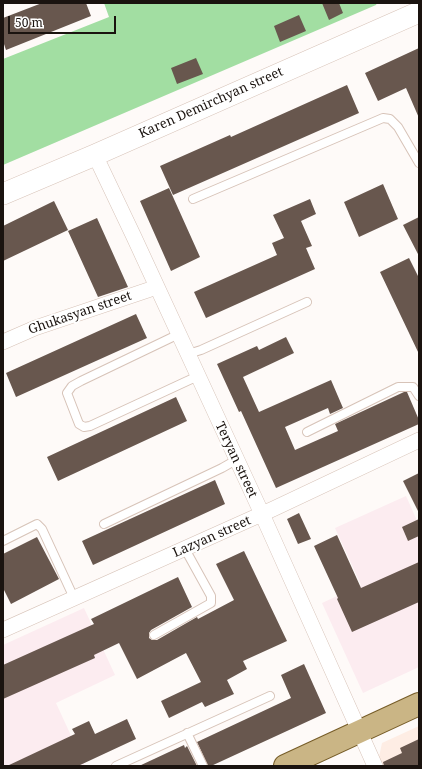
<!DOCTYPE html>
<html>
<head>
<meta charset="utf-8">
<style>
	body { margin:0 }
	#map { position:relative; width:422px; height:769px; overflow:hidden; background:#fefaf8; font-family:"Noto Serif",serif }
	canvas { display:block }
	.frame { position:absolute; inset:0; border:4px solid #1a130f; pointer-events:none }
	.scale { position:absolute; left:8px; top:16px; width:108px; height:18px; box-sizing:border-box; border:2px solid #1a130f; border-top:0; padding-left:5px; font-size:12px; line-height:14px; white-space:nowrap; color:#1a130f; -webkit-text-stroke:3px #fff; paint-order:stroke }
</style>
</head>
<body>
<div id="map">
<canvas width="422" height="769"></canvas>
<div class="frame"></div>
<div class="scale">50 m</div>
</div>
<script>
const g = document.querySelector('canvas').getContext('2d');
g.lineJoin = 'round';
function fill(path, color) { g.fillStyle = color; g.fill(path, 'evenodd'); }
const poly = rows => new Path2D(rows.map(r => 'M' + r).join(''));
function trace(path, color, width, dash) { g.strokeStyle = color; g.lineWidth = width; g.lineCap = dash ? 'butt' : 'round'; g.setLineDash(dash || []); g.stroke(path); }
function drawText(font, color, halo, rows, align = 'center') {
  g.font = font + ' "Noto Serif",serif'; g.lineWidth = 4; g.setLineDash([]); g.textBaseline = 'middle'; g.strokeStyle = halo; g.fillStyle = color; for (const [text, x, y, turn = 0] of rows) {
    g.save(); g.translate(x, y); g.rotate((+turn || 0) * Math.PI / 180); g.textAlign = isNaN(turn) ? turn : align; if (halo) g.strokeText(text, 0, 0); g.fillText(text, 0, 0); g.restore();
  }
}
fill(poly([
	[419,726,419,766,383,766,379,757,382,743]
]), '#feede4');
fill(poly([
	[406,496,419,525,419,667,363,693,322,603,361,585,335,528],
	[84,608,115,675,56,703,85,766,3,766,3,645]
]), '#fcecf0');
fill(poly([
	[104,3,377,3,376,5,3,165,3,59,109,17]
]), '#a2dea2');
fill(poly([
	[42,3,86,3,91,16,6,50,3,41,3,18],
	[322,3,339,3,343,13,329,20],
	[299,15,306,31,280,42,274,26],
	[419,48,419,118,406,88,378,101,365,73],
	[196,58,203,74,177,84,171,68],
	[347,85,359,113,173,195,160,166,230,135,231,137],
	[383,184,398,219,359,237,344,202],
	[169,188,200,257,171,271,140,201],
	[310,199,316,214,301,221,312,246,306,248,315,269,206,318,194,292,277,255,272,243,284,238,273,215],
	[54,201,68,230,3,261,3,226],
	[419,217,419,256,403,225],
	[97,218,128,287,98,297,68,231],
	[409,258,419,278,419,354,380,272],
	[136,314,147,338,16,397,6,373],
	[286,337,294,353,243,377,259,412,331,380,343,408,330,414,328,408,285,427,295,450,338,431,335,424,404,392,407,392,419,420,419,424,276,488,241,411,239,412,217,364,257,346,259,350],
	[176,397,187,421,58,481,47,457],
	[419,473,419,513,403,481],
	[215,480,225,504,93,565,82,541],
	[299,513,311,539,298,544,287,519],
	[419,519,419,536,408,541,402,527],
	[337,535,361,588,419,562,419,602,352,632,337,599,338,598,314,546],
	[37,537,59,579,11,604,3,588,3,554],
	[244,551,287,641,243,661,247,669,227,680,234,694,205,707,202,702,169,718,161,701,201,682,186,653,137,679,119,643,94,655,95,658,3,699,3,665,94,624,91,619,178,577,192,607,151,630,149,633,149,638,152,640,157,640,197,617,198,619,234,600,216,564],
	[304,664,326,713,211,766,208,766,197,742,291,698,281,675],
	[127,719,136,739,78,766,7,766,75,734,72,729,89,721,95,734],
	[419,739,419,766,384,766,383,762,402,753,400,748],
	[184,745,185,748,187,746,197,766,139,766]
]), '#68574e');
const lane = poly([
	[193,199,383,118,390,119,398,127,419,163],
	[179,334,81,381,72,386,67,393,79,424,84,427,90,426,198,376],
	[188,354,201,350,307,302],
	[307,432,398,387,413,387,419,396],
	[104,524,222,468,236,460],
	[3,541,37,524,42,529,74,598],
	[154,635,211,603,211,596,185,549],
	[187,733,203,766],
	[116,766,270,696]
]);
const street = poly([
	[95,155,134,237,262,514,375,766],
	[3,342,35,328,157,287],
	[3,630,273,509,419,440]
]);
const secondary = poly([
	[3,194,95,155,419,12]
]);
const primary = poly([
	[285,766,419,704]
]);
trace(lane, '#d7c3b8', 10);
trace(street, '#d7c3b8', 16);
trace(secondary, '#d7c3b8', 22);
trace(primary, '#765c27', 24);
trace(lane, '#fff', 8);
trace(street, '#fff', 15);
trace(secondary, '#fff', 21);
trace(primary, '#cab585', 22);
drawText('13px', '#1a130f', '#fff', [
	["Karen Demirchyan street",211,103,-24],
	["Ghukasyan street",80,313,-19],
	["Teryan street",236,460,65],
	["Lazyan street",212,537,-24]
]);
</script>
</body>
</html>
